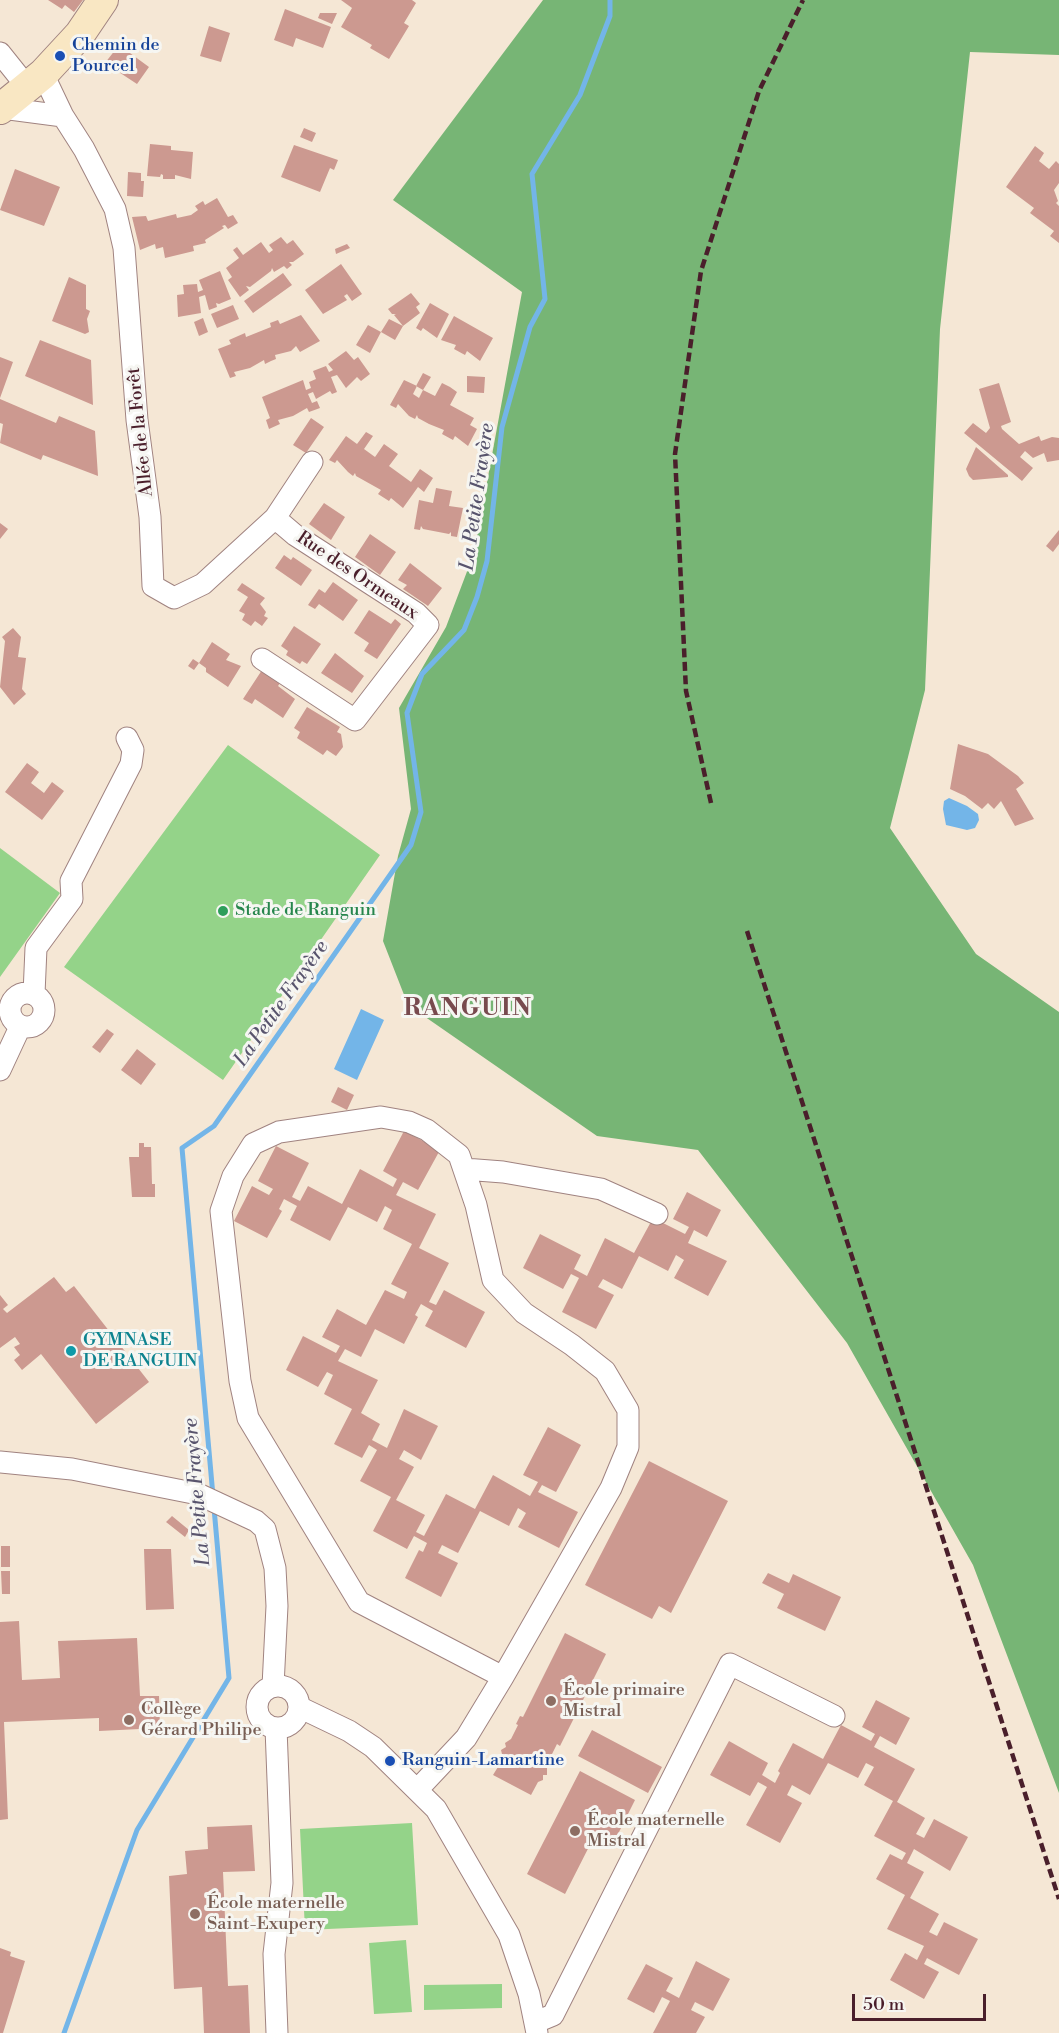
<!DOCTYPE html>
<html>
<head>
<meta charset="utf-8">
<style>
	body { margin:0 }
	#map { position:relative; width:1059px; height:2033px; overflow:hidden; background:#f5e7d5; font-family:"Libre Bodoni",serif }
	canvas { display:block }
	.scale { position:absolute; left:852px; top:1994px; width:134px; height:27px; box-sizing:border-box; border:3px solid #4a1f2b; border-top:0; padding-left:8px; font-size:18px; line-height:21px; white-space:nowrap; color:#4a1f2b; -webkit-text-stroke:4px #f6f6f2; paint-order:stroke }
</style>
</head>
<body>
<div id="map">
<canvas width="1059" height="2033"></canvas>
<div class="scale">50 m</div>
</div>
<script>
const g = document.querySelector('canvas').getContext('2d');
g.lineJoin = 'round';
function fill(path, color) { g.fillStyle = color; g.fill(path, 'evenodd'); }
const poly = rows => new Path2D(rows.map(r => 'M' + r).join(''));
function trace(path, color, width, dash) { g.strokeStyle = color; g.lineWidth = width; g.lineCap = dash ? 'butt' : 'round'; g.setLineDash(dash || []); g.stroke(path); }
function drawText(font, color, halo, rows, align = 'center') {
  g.font = font + ' "Libre Bodoni",serif'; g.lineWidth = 6; g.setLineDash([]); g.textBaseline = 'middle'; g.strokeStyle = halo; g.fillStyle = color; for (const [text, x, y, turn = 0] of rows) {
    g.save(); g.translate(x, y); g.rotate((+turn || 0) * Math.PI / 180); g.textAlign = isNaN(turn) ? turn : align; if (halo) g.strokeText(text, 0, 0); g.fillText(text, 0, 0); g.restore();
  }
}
fill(poly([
	[228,745,380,855,223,1080,64,967],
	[0,848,60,893,0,977],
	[412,1823,418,1925,305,1930,300,1829],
	[406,1940,412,2012,374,2014,369,1943],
	[502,1984,502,2008,424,2010,424,1985]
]), '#94d389');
fill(poly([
	[543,0,1059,0,1059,55,970,52,940,329,925,690,890,828,976,954,1059,1012,1059,1793,973,1565,847,1343,698,1150,597,1136,408,1005,383,941,398,856,411,809,399,708,446,627,474,553,522,292,393,200]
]), '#77b575');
fill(poly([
	[949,798,967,806,978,814,979,820,975,828,967,830,946,825,943,809,944,801],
	[361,1009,384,1020,357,1080,334,1069]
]), '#73b5e8');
trace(poly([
	[213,1496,182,1148,214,1126,411,845,421,812,407,713,422,674,464,630,477,597,487,561,502,427,530,327,545,299,532,174,580,95,610,16,610,0],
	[64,2033,137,1830,229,1678,214,1508]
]), '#73b5e8', 5);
fill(poly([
	[48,0,83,0,74,12,65,5,62,9],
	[341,0,412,0,416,3,404,23,409,26,389,59,370,48,372,45,341,27,352,8],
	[285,9,331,27,323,48,296,38,293,47,274,40],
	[320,13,337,13,332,24,318,18],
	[209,26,230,33,221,62,200,56],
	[119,45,149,67,137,84,105,63],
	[304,128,316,133,312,142,300,137],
	[150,144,171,146,171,150,193,152,191,179,175,175,175,179,163,179,163,175,161,174,160,177,147,176],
	[294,145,338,160,334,170,330,168,320,192,281,177],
	[1035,146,1044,153,1039,161,1049,169,1056,161,1059,164,1059,183,1054,190,1058,201,1056,203,1059,206,1059,243,1050,236,1054,231,1030,213,1034,208,1006,187],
	[15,169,60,187,44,226,0,210],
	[128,172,141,173,141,181,144,181,143,197,127,196],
	[217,198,228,217,233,215,238,223,228,229,225,225,222,226,224,228,205,240,206,243,193,246,194,251,165,258,163,247,156,249,155,244,140,250,132,217,146,216,148,221,176,214,177,218,191,215,198,210,195,206,203,201,205,205],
	[281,237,287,244,293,240,304,254,293,262,289,262,292,265,287,269,284,266,274,272,272,268,271,271,250,287,246,286,249,290,240,297,228,280,232,277,226,268,239,258,233,250,237,247,243,255,261,242,269,253,273,250,269,245],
	[347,244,350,248,336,254,335,249],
	[341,264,362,294,352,301,347,294,344,296,347,300,323,314,305,290],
	[220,271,231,299,219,304,216,303,217,307,209,310,205,295,199,297,201,313,178,317,177,295,184,294,183,285,197,284,198,292,203,290,199,280],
	[283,273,292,285,253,313,244,301],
	[69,277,86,285,86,309,90,311,87,319,89,332,85,334,52,321],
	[411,293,420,304,416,307,420,313,403,326,395,340,381,332,370,353,356,345,368,325,381,332,389,319,403,326,394,315,396,314,392,314,388,309],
	[430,303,449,314,437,338,423,328,421,331,416,328],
	[233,305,239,319,217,328,211,314],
	[301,315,320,341,300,352,296,346,291,351,275,355,276,359,271,361,265,364,264,360,250,368,234,372,236,376,230,378,218,349,231,344,229,340,245,333,246,337,271,327,270,323,278,320,280,324],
	[454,316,493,338,480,361,467,351,465,355,454,349,456,345,441,340],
	[203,318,208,332,199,336,194,322],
	[40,340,91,360,93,405,25,376],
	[346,351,354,360,358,357,370,374,361,381,357,377,346,388,337,375,331,377,337,392,332,394,330,391,316,399,313,392,308,394,312,403,317,401,320,408,309,412,307,408,293,416,278,420,280,424,269,429,266,420,270,418,262,397,303,380,306,390,311,388,309,382,316,379,313,371,326,366,329,372,333,370,328,364],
	[0,357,13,362,0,398],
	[423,373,431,377,423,390,435,396,442,383,450,387,457,392,450,405,474,418,470,425,477,429,468,446,455,436,453,440,442,434,444,430,429,424,418,418,417,415,415,419,409,416,398,404,396,408,390,405,404,380,417,386,413,394,419,398,423,390,416,386],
	[467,376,485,377,484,393,467,392],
	[999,383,1011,422,1001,426,1002,429,1019,444,1039,436,1041,441,1052,437,1059,438,1059,460,1047,462,1044,453,1033,458,1025,451,1020,457,1033,468,1022,481,964,433,973,423,986,433,990,428,979,389],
	[0,399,56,423,59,416,95,431,98,476,43,455,41,460,0,443,3,424,0,423],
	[311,418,324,427,306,453,293,445],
	[366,432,373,436,364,449,375,457,384,444,398,454,389,466,411,482,420,469,433,478,424,492,418,487,403,508,391,498,389,501,378,494,381,490,356,476,355,473,353,476,348,472,337,460,335,463,329,460,346,436,357,444],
	[976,447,1008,475,1008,477,973,480,969,476,966,469],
	[436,488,452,491,449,506,463,508,457,537,451,536,451,532,449,534,423,529,421,526,420,530,414,529,419,500,433,503],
	[324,503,345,517,331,540,309,524],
	[0,523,8,529,0,539],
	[1059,530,1059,544,1053,552,1046,546],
	[370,534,396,552,380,575,355,557],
	[284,555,291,560,293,557,312,570,301,586,275,568],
	[410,563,442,588,428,606,403,589,407,585,398,580],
	[333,582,358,600,343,621,319,604,315,609,308,605,319,589,325,593],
	[242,583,265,598,260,604,266,612,264,616,268,618,262,626,255,621,251,626,242,620,245,614,239,611,248,597,237,590],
	[369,610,391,624,395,619,401,624,377,659,364,651,369,643,354,633],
	[294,626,321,644,307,664,302,661,300,664,286,655,288,651,281,646],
	[13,628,21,637,18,657,26,658,22,689,26,694,14,705,0,687,5,641,2,637],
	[212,642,230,654,226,660,241,666,228,687,206,672,206,668,199,663],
	[335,653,364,676,352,693,321,673],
	[193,659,199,663,194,670,188,666],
	[262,670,280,683,278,686,295,699,283,718,255,699,252,704,243,699],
	[307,707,340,727,337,732,341,734,343,747,336,756,327,750,323,755,297,738,300,732,294,728],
	[958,744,988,754,1018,776,1024,783,1016,789,1034,819,1015,826,1001,801,994,809,988,803,982,809,965,796,950,789],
	[27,763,39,772,31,783,44,793,52,782,64,791,42,820,5,792],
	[107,1029,114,1034,100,1053,92,1047],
	[137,1049,156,1064,141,1085,121,1070],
	[338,1087,354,1095,347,1110,331,1102],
	[404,1131,440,1150,418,1190,403,1182,396,1195,436,1214,419,1248,449,1263,429,1302,436,1305,444,1290,485,1312,466,1348,425,1326,433,1311,421,1304,415,1315,418,1317,404,1344,375,1329,361,1357,345,1349,338,1361,378,1380,361,1413,380,1424,372,1440,387,1448,404,1409,438,1426,421,1460,404,1450,399,1459,414,1467,396,1500,425,1515,416,1532,424,1536,446,1494,475,1509,493,1475,530,1496,538,1482,523,1475,548,1427,581,1445,556,1492,542,1485,538,1492,578,1512,559,1548,518,1527,526,1513,518,1508,509,1526,480,1511,458,1553,442,1545,438,1553,458,1563,441,1597,405,1578,419,1550,423,1552,427,1543,414,1536,407,1549,373,1531,391,1497,360,1481,377,1450,369,1445,362,1458,334,1444,352,1409,324,1394,333,1375,327,1372,318,1387,286,1370,303,1336,336,1353,340,1346,322,1337,337,1309,366,1325,385,1290,404,1299,407,1292,391,1284,412,1244,383,1229,392,1210,385,1206,377,1222,348,1207,330,1241,290,1220,297,1206,284,1199,279,1209,282,1211,267,1238,234,1221,252,1186,269,1195,273,1189,258,1181,276,1146,309,1163,292,1197,300,1201,308,1186,342,1204,360,1169,393,1187,397,1179,383,1171],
	[139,1143,144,1143,144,1147,151,1147,152,1184,155,1184,155,1197,132,1197,129,1157,139,1157],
	[687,1192,721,1210,707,1237,694,1230,688,1243,727,1261,708,1296,674,1278,684,1260,676,1255,668,1271,639,1256,622,1289,603,1279,598,1287,614,1295,596,1329,562,1312,579,1278,571,1274,563,1289,523,1268,540,1234,581,1255,574,1269,587,1276,605,1238,634,1253,653,1218,685,1234,689,1227,673,1219],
	[54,1277,66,1292,74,1286,149,1382,96,1424,41,1354,22,1370,14,1360,20,1355,14,1347,20,1344,15,1337,0,1348,0,1295,8,1305,3,1309,7,1313],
	[649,1461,728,1501,671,1613,659,1606,652,1619,585,1585],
	[172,1516,189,1530,185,1537,166,1522],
	[1,1546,10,1546,10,1567,1,1567],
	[144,1549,171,1549,174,1609,146,1610],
	[1,1571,10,1571,10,1594,2,1594],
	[768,1573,789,1583,793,1574,841,1597,825,1631,777,1608,784,1594,762,1583],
	[19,1621,22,1680,60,1678,58,1641,137,1638,140,1696,159,1696,160,1728,99,1731,99,1718,4,1722,8,1819,0,1820,0,1622],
	[565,1633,606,1654,560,1746,557,1744,550,1758,551,1768,547,1768,547,1775,543,1775,543,1780,538,1782,531,1795,493,1775,501,1762,498,1756,502,1754,501,1750,506,1747,505,1743,511,1739,518,1725,516,1724,520,1716,523,1717],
	[876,1700,910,1718,896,1745,880,1736,874,1747,915,1769,897,1802,925,1818,916,1834,924,1838,934,1819,968,1837,950,1871,914,1849,907,1863,924,1872,910,1898,939,1914,929,1932,937,1936,944,1922,978,1939,959,1975,927,1958,924,1964,939,1972,924,1999,890,1980,905,1953,917,1960,924,1946,887,1929,905,1895,876,1879,890,1854,902,1860,906,1853,874,1836,893,1801,864,1785,874,1767,866,1763,858,1778,828,1763,810,1795,792,1785,787,1795,802,1803,780,1843,746,1825,767,1787,758,1782,750,1796,710,1775,729,1741,768,1763,762,1775,775,1783,780,1773,778,1771,793,1743,823,1759,841,1725,871,1741,875,1734,862,1727],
	[592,1730,662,1767,648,1793,578,1756],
	[580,1771,635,1800,614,1842,596,1833,565,1894,527,1874],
	[252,1825,255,1871,223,1872,228,1986,248,1985,250,2033,204,2033,202,1987,174,1989,169,1876,187,1874,185,1851,208,1849,207,1827],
	[0,1948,11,1952,10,1956,25,1961,3,2033,0,2033],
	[696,1961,730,1979,713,2011,695,2002,691,2010,705,2017,696,2033,653,2033,670,2001,662,1997,654,2013,627,1999,646,1964,673,1978,666,1991,679,1998]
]), '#cc9990');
const minor = poly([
	[0,53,28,88],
	[43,74,63,116,84,149,115,209,124,248,137,420,150,517,153,586,174,598,203,584,275,518,312,462],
	[2,108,63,116],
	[262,659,355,720,428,625,416,613,295,535,275,518],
	'10 1010a17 17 0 1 1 34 0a17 17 0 1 1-34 0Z',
	[34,994,36,948,72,899,71,881,131,764,133,750,127,738],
	[0,1070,20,1027],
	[464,1169,503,1172,601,1189,657,1214],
	[0,1462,72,1469,198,1494,256,1521,265,1529,275,1568,277,1606,273,1686],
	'257 1707a21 21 0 1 1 42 0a21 21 0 1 1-42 0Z',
	[299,1707,349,1731,373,1747,436,1809,509,1935,529,1994,537,2033],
	[276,1728,282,1883,274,1954,277,2033],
	[418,1789,466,1738,503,1677,611,1488,628,1447,628,1410,605,1371,572,1345,524,1313,493,1280,476,1205,459,1155,427,1130,409,1122,381,1117,279,1132,253,1144,233,1176,221,1211,240,1381,248,1418,359,1602,503,1677],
	[536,2022,553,2015,730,1664,834,1716]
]);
const secondary = poly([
	[0,109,43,74,80,34,103,0]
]);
trace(minor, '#a08380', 23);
trace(secondary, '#a08380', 32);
trace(minor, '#fff', 21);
trace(secondary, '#f9e7c3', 30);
trace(poly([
	[711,803,686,691,675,454,701,271,759,91,803,0],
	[747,931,1059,1899]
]), '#4a1f2b', 4.5, [9, 4.5]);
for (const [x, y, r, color] of [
	[60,56,6,"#1a4fb4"],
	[223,911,6,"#2e9e5b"],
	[71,1351,6,"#0f9aa8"],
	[551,1701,6,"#8d6e63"],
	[129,1720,6,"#8d6e63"],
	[390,1761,6,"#1a4fb4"],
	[575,1831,6,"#8d6e63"],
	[195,1914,6,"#8d6e63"]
]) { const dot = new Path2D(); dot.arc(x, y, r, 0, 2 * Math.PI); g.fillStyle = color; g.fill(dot); trace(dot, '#f6f6f2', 2); }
drawText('18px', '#164399', '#f6f6f2', [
	["Chemin de",72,46],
	["Pourcel",72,67],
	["Ranguin-Lamartine",402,1761]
], 'left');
drawText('18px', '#4a1f2b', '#f6f6f2', [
	["Allée de la Forêt",141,432,-96],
	["Rue des Ormeaux",357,576,34]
]);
drawText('18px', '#27864d', '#f6f6f2', [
	["Stade de Ranguin",235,911]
], 'left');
drawText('18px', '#0d838f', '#f6f6f2', [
	["GYMNASE",83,1341],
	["DE RANGUIN",83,1362]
], 'left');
drawText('18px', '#785e54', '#f6f6f2', [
	["École primaire",563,1691],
	["Mistral",563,1712],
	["Collège",141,1710],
	["Gérard Philipe",141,1731],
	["École maternelle",587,1821],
	["Mistral",587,1842],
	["École maternelle",207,1904],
	["Saint-Exupery",207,1925]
], 'left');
drawText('italic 20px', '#58546d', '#f6f6f2', [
	["La Petite Frayère",478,497,-82],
	["La Petite Frayère",282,1004,-55],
	["La Petite Frayère",198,1492,-95]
]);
g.letterSpacing = '1.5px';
drawText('bold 24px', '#784a4e', '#f6f6f2', [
	["RANGUIN",468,1009]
]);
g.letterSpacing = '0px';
</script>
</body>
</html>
